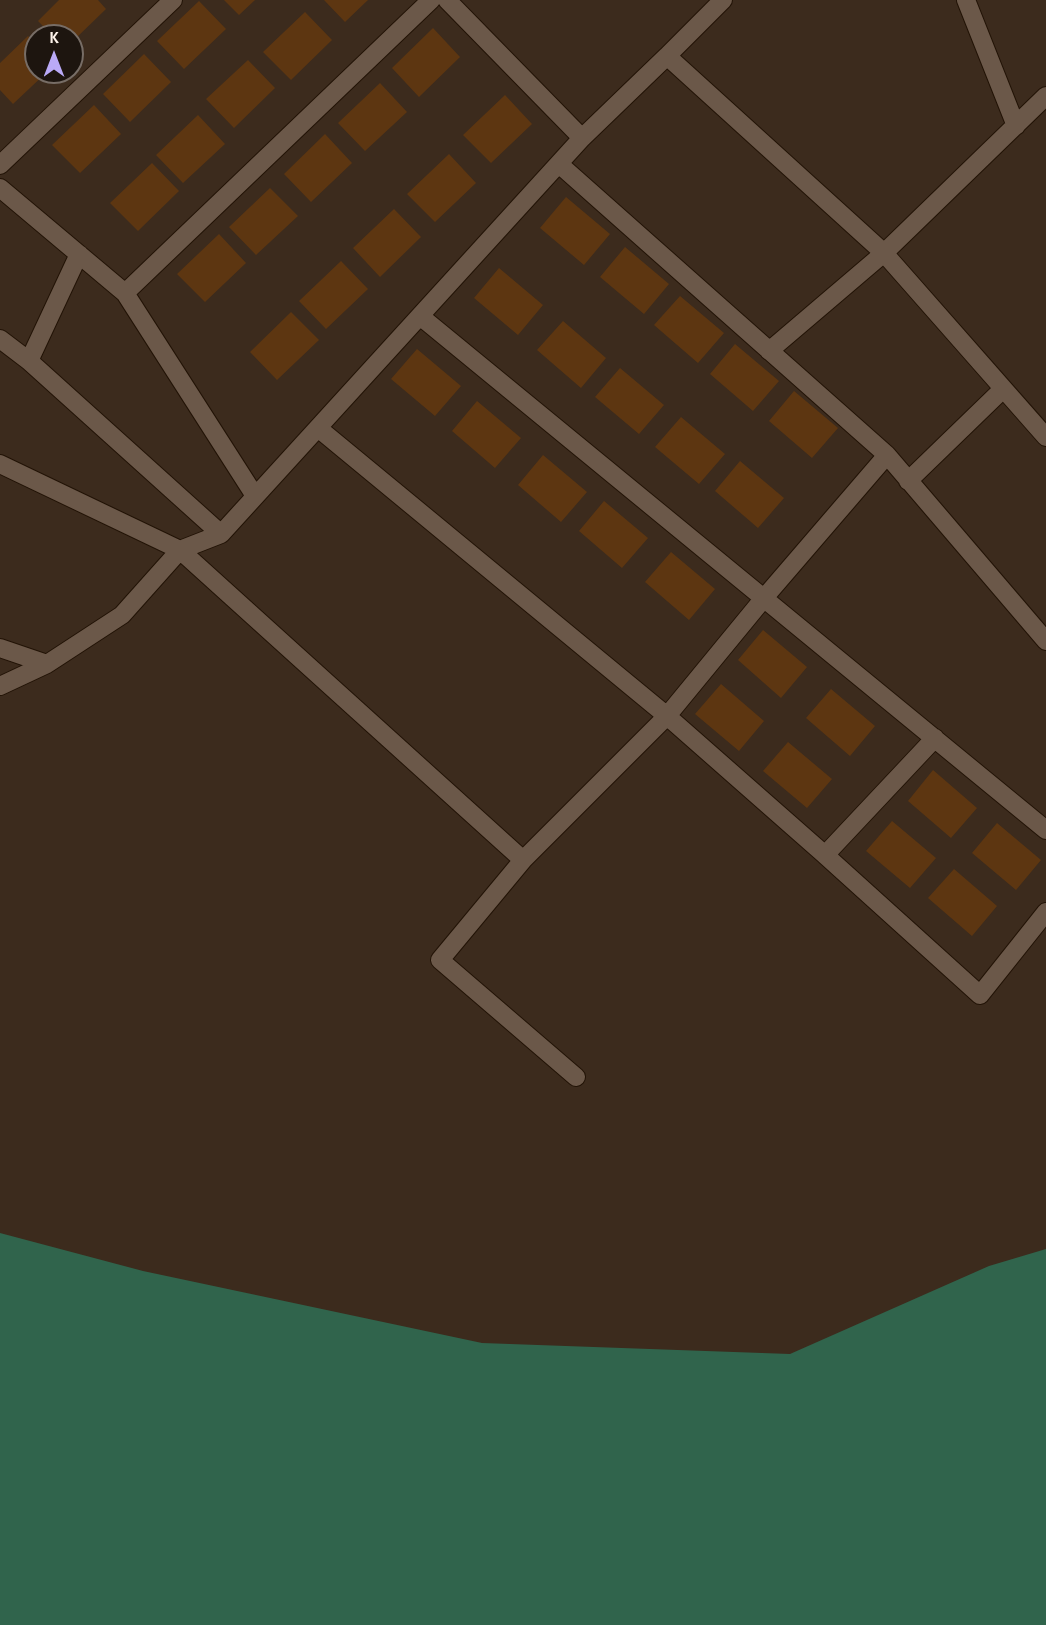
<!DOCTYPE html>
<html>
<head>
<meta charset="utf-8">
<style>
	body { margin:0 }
	#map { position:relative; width:1046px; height:1625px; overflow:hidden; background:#3c2b1d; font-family:"Alegreya Sans",sans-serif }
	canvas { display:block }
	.north { position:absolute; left:24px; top:24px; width:60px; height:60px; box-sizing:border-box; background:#1d150f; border:2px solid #776d66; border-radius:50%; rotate:0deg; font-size:16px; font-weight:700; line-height:24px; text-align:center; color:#fdf2e9 }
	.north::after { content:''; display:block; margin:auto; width:21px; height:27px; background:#baaaf7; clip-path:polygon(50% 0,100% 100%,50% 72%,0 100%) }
</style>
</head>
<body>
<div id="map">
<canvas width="1046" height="1625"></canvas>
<div class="north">K</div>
</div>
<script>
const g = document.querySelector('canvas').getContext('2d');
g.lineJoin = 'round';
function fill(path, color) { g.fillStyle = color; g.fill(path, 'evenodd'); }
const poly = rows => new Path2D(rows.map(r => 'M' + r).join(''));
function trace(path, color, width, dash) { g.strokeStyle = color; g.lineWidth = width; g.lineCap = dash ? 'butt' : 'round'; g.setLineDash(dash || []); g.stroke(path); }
fill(poly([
	[0,1233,143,1271,482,1343,790,1354,989,1266,1046,1249,1046,1625,0,1625]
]), '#30644c');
fill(poly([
	[59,0,98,0,106,9,72,42,72,36,53,36,38,21],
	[224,0,255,0,239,15],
	[324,0,368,0,345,22],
	[199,1,226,29,184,69,157,41],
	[305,12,332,40,291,80,263,52],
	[433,28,460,57,419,97,392,68],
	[28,36,36,45,36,72,47,72,13,104,0,90,0,63],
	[144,54,171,82,130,122,103,94],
	[248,60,275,88,234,128,206,99],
	[380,83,407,112,365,151,338,123],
	[505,95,532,124,491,163,463,135],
	[94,105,121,134,80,173,52,145],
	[198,115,225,144,183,183,156,155],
	[325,134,352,163,311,202,284,174],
	[449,154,476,183,435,222,407,194],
	[152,163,179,191,138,231,110,203],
	[270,188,298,216,256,255,229,227],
	[566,197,610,234,584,265,540,228],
	[394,209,421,237,380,277,353,248],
	[219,234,246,263,205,302,177,274],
	[625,247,669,284,644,314,600,277],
	[341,261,368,289,326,329,299,301],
	[499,268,543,305,518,335,474,298],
	[680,296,724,333,698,363,654,325],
	[291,312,319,340,277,380,250,352],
	[563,321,606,358,581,388,537,350],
	[735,344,779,381,753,411,710,374],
	[417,349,461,386,435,416,391,379],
	[620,368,664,405,639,434,595,397],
	[794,391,838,428,812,458,769,421],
	[477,401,521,438,495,468,452,431],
	[681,417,725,454,699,484,655,447],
	[543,455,587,492,561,522,518,485],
	[740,461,784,498,758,528,715,491],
	[604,501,648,538,622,568,579,531],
	[671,552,715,589,689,620,645,582],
	[763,630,807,667,781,698,738,660],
	[721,684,764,721,739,751,695,714],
	[831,689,875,726,850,756,806,718],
	[788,742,832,779,807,808,763,771],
	[933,770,977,808,951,838,908,801],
	[892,821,936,858,910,888,866,851],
	[997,823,1041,860,1016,890,972,853],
	[954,869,997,906,972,936,928,898]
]), '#5d3611');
const minor = poly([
	[447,0,582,138],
	[966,0,1016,126],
	[667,56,723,0],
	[559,164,887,455,764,598,667,716,825,855,935,738],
	[0,165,173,0],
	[0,188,125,293,255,496],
	[125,293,431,0],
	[420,316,1046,830],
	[0,339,29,361,221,534],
	[769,351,884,253,1046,96],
	[29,361,79,254],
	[318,428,667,716,523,860,440,960,576,1077],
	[887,455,1046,641],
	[0,464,180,550,221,534,582,138,667,56,884,253,1046,437],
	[908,481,1003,389],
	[0,648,47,664,0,686],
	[47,664,122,615,180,550,523,860],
	[825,855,980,995,1046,912]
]);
trace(minor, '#221306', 20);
trace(minor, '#6b5849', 18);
</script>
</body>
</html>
